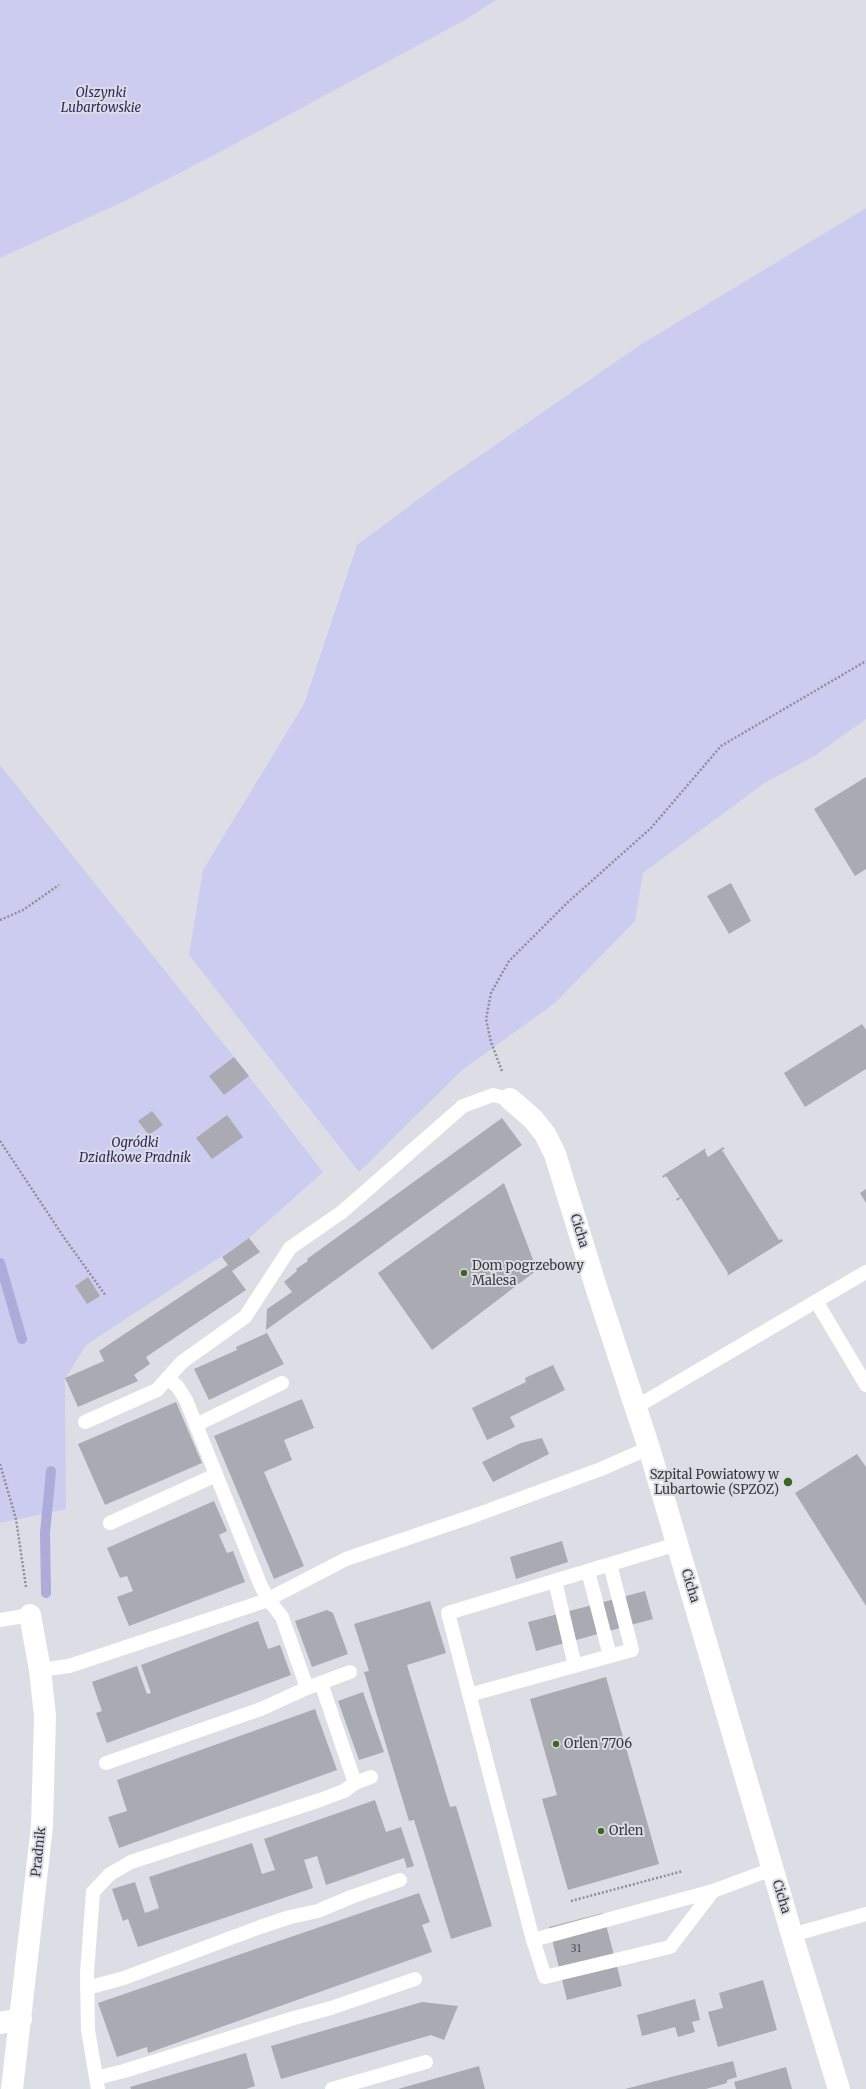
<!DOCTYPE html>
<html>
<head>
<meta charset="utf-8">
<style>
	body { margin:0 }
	canvas { display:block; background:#dddde6 }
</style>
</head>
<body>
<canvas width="866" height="2089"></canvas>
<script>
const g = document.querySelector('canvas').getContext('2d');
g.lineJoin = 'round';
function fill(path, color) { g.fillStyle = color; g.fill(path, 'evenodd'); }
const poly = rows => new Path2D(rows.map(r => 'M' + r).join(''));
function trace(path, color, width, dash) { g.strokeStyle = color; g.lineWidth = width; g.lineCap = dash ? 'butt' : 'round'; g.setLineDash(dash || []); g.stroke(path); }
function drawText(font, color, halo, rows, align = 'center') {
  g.font = font + ' Merriweather,serif'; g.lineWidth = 4; g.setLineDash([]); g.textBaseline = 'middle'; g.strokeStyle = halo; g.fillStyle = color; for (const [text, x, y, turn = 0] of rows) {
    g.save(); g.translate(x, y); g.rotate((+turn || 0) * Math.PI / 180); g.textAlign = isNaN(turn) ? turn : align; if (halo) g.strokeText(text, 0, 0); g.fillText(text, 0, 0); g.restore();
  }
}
fill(poly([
	[0,0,496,0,463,21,220,152,125,201,0,258],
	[866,208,866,719,816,755,763,784,643,873,635,921,555,1003,462,1070,359,1172,189,955,203,870,304,704,357,545,439,484,640,345],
	[0,765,234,1057,323,1172,249,1238,86,1345,65,1379,66,1509,0,1523]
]), '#ccccf0');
trace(poly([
	[0,1263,22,1339],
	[46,1593,45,1533,51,1471]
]), '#adabda', 10);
fill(poly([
	[866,777,866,869,855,876,814,809],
	[731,883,751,921,729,934,707,896],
	[862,1024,866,1030,866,1069,805,1107,784,1073],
	[234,1057,249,1076,224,1095,209,1076],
	[152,1111,163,1125,149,1135,138,1121],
	[227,1115,243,1137,212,1159,196,1138],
	[502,1118,522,1145,266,1330,267,1309,292,1292,284,1282,297,1271,296,1269,308,1261,307,1259],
	[723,1147,725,1149,722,1150,779,1240,782,1239,783,1241,727,1276,728,1273,681,1198,677,1201,676,1199,680,1197,666,1176,663,1178,662,1176,706,1148,705,1151,708,1157],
	[504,1183,537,1270,432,1350,378,1273],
	[866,1189,866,1203,860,1193],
	[249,1238,260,1252,232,1271,246,1290,146,1357,150,1364,134,1375,138,1381,78,1407,65,1378,104,1361,99,1351,228,1265,222,1257],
	[88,1277,100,1296,87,1304,75,1286],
	[267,1333,284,1364,209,1400,194,1369,237,1350,236,1347],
	[553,1365,565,1390,510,1417,515,1427,487,1440,472,1408,526,1382,525,1378],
	[302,1399,314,1428,284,1440,292,1460,264,1472,304,1566,274,1579,214,1436],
	[176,1402,202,1463,105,1505,78,1444],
	[542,1438,549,1454,493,1482,482,1462,521,1443],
	[857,1454,866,1467,866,1606,795,1493],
	[214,1501,227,1531,219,1535,227,1553,233,1551,245,1582,129,1626,117,1597,133,1591,127,1576,120,1578,107,1548],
	[562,1541,568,1562,516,1579,510,1557],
	[645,1591,653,1619,536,1651,528,1622],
	[430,1601,446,1653,407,1665,450,1807,456,1806,492,1926,451,1939,414,1820,409,1821,364,1672,369,1671,354,1624],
	[327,1610,333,1613,348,1654,312,1667,295,1621],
	[258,1621,268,1649,280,1645,291,1675,107,1743,96,1713,102,1711,92,1682,137,1666,147,1694,151,1693,141,1665],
	[606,1677,659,1864,568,1890,542,1799,557,1795,530,1699],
	[363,1692,384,1752,359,1760,338,1701],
	[315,1709,337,1770,119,1848,108,1817,127,1811,117,1780],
	[375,1800,386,1832,401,1827,414,1866,407,1868,404,1858,326,1885,317,1856,304,1860,313,1888,138,1947,128,1919,123,1921,112,1889,135,1882,145,1913,159,1908,149,1877,252,1843,262,1874,275,1870,264,1839],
	[419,1893,430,1922,422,1925,432,1952,148,2053,147,2047,117,2057,98,2003],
	[603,1913,622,1986,567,2000,549,1927],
	[763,1980,777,2030,718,2047,708,2012,723,2008,719,1993],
	[695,1999,700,2020,692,2022,695,2032,678,2037,675,2027,642,2036,637,2015],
	[422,2002,458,2006,444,2040,431,2035,281,2079,271,2046],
	[246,2053,255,2086,246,2089,131,2089,130,2087],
	[733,2061,737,2077,727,2080,727,2083,706,2089,625,2089],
	[479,2066,485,2089,398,2089],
	[786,2067,792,2089,736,2089,734,2082]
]), '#aaaab2');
trace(poly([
	[0,920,23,910,59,885],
	[502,1071,491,1042,486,1019,491,993,509,961,567,903,651,828,721,746,866,661],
	[0,1141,63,1236,106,1296],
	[0,1464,16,1519,26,1587],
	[571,1901,683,1871]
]), '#8e8e94', 2.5, [2, 2]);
trace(poly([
	[816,1301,866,1385],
	[167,1378,177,1386,186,1400,261,1586,268,1599,282,1617,307,1688],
	[636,1407,866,1272],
	[85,1422,157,1390,182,1362,245,1317,290,1248,342,1212,463,1106,493,1095,510,1099],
	[196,1425,282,1383],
	[110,1523,216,1475],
	[677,1544,448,1613,533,1940,545,1977,670,1947,713,1891,772,1869],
	[588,1571,610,1656],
	[555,1581,575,1666],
	[0,1620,30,1615],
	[40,1670,69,1666,265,1601,346,1559,476,1515,601,1469,649,1448],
	[321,1683,355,1783],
	[469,1695,632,1650,610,1564],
	[106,1763,261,1709,307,1688,350,1672],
	[792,1935,866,1914],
	[533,1940,713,1891],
	[87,1988,124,1978,260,1927,290,1917,318,1911,351,1897,400,1880],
	[96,2078,124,2071,294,2018,331,2008,415,1979],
	[98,2089,88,2030,87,1973,93,1892,110,1874,131,1862,320,1800,344,1791,355,1783,371,1777],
	[332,2089,426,2062]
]), '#fff', 14);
trace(poly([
	[510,1099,533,1119,545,1134,555,1154,597,1290,649,1448,797,1952,839,2089],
	[0,2023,21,2019],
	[12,2089,42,1826,45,1716,40,1670,30,1615]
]), '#fff', 22);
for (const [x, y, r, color] of [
	[464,1273,4,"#3b6623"],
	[788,1482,5,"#3b6623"],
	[556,1744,4,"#3b6623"],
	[601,1831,4,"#3b6623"]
]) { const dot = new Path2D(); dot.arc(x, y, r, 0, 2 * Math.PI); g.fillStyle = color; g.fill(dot); trace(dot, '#dddde6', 1.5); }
drawText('11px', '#56565a', null, [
	["31",576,1949]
]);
drawText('italic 13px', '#2f2760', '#dddde6', [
	["Olszynki",101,93],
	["Lubartowskie",101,108],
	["Ogródki",135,1143],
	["Działkowe Pradnik",135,1158]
]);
drawText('13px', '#3a3a3d', '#dddde6', [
	["Cicha",579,1231,73],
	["Cicha",690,1586,73],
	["Pradnik",39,1852,-84],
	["Cicha",781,1897,73]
]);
drawText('13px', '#3a3a3d', '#dddde6', [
	["Dom pogrzebowy",472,1266],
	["Malesa",472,1281],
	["Szpital Powiatowy w",779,1475,"right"],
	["Lubartowie (SPZOZ)",779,1490,"right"],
	["Orlen 7706",564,1744],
	["Orlen",609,1831]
], 'left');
</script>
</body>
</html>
